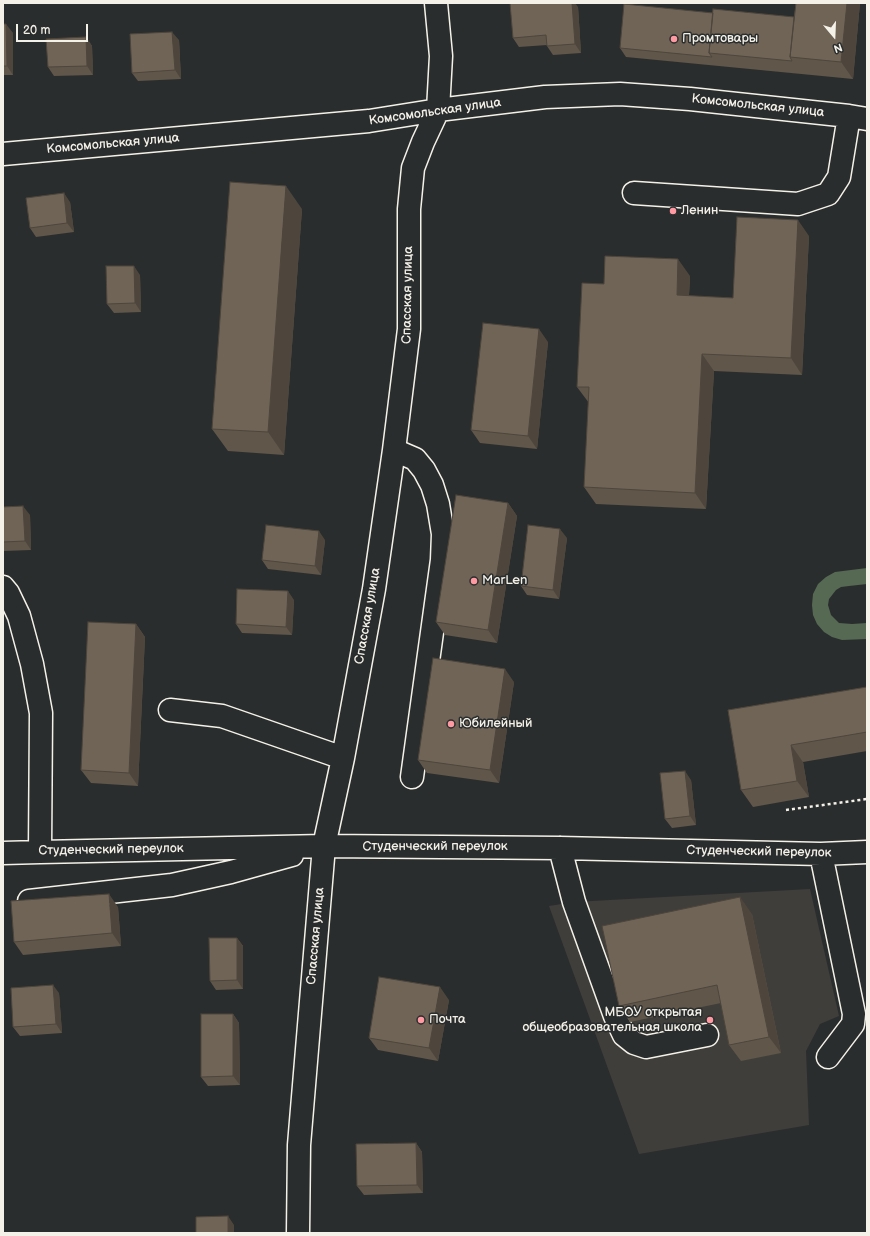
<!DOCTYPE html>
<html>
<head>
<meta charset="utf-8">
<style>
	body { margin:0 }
	#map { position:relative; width:870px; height:1236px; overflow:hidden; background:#2a2d2e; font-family:"Balsamiq Sans",sans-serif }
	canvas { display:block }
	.frame { position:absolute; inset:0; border:4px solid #f4f1e8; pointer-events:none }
	.north { position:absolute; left:814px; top:16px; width:40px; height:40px; -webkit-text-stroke:3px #2a2d2e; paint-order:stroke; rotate:161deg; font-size:11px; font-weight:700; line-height:16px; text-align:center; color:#f4f1e8 }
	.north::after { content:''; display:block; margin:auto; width:14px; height:18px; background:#f4f1e8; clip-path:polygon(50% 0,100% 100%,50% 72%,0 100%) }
	.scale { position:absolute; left:16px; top:24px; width:72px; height:18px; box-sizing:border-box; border:2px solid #f4f1e8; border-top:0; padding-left:5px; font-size:12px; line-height:14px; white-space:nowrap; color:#f4f1e8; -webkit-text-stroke:3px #2a2d2e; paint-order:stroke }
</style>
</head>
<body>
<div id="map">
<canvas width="870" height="1236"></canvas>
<div class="frame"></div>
<div class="north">N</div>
<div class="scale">20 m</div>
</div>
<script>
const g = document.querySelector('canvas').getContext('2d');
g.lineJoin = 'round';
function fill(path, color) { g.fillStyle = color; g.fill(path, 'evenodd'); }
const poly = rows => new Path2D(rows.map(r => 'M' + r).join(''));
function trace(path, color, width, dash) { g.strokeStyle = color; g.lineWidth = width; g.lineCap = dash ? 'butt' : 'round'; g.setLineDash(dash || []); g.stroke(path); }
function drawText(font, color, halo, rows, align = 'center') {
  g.font = font + ' "Balsamiq Sans",sans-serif'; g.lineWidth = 3; g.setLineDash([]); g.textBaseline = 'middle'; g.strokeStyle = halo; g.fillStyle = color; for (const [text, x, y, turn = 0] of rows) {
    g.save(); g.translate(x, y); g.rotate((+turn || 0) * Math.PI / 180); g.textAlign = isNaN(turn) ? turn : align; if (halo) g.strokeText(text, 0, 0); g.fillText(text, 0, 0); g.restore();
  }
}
fill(poly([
	[810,889,839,1016,820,1024,806,1051,809,1125,639,1154,549,906,574,902]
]), '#3f3e3a');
fill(poly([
	[867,568,867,584,849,586,841,587,836,590,829,599,828,605,831,615,839,623,852,624,867,623,867,639,842,640,832,637,824,632,817,624,813,615,812,605,813,594,818,584,826,577,835,572]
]), '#566953');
const minor = poly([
	[3,154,369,121,438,110,545,97,620,94,690,99,849,116,867,119],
	[634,193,798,204,828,194,839,177,849,116],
	[394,450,415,459,424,470,432,485,438,504,443,534,442,560,412,777],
	[3,587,8,593,19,616,32,664,41,713,40,852],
	[170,710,222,716,343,758],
	[560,848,574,902,615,1016,624,1035,634,1043,646,1047,707,1035],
	[3,853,40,852,324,846,560,848,821,854,867,852],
	[821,854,854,1014,853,1024,828,1057],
	[29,901,172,885,231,872,292,855],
	[298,1233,299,1145,324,846,343,758,374,589,394,450,409,329,409,209,413,168,423,142,438,110,441,56,436,3]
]);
trace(minor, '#f4f1e8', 25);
trace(poly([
	[786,810,867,799]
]), '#f4f1e8', 2.5, [3, 3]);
trace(minor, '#2a2d2e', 22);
fill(poly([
	[796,3,860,3,853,79,626,57,620,48,713,13,794,17],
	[578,7,581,53,553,55,547,46,547,45,519,47,513,38],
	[3,24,13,33,13,75,3,75],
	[86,37,92,46,93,75,54,76,48,67],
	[179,40,181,79,138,81,132,73],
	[70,202,74,232,36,237,30,228],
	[302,209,284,455,228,451,212,429],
	[809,236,802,375,714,371,706,509,596,504,584,487,589,403,577,387,604,284,690,276,689,296,733,298],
	[140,275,141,312,114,313,107,304],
	[548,342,537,449,480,443,471,430],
	[508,503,517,516,497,643,445,635,436,622],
	[3,507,30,515,31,550,3,551],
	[567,538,559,599,527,595,521,586],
	[325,540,321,575,268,569,262,560],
	[294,600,292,635,242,633,236,624],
	[136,624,145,637,138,786,91,783,81,770],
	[514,682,499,783,427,773,418,760],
	[867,687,867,751,803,762,809,797,753,807,741,790,728,710],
	[691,780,696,825,672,828,665,819],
	[118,907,121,946,23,955,14,942],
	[752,914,781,1053,741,1061,729,1045,721,1003,630,1022,619,1006],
	[237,938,243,946,243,989,216,990,210,981],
	[59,993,62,1033,20,1036,13,1027],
	[449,1000,438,1061,378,1050,369,1038],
	[233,1014,239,1023,240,1085,208,1086,201,1077],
	[416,1143,422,1152,423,1193,364,1195,357,1186]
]), '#60564a');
fill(poly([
	[572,3,575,3,578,7,581,53,575,44],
	[847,3,860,3,853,79,841,62],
	[6,24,13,33,13,75,7,66],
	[172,32,179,40,181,79,175,70],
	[86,37,92,46,93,75,87,66],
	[286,186,302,209,284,455,268,432],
	[64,193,70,202,74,232,67,223],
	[798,220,809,236,802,375,791,358],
	[678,259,690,276,688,312,677,295],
	[134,266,140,275,141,312,135,303],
	[539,329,548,342,537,449,528,436],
	[702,354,714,371,706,509,695,493],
	[508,503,517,516,497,643,488,630],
	[23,506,30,515,31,550,25,541],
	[560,529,567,538,559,599,553,590],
	[319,531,325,540,321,575,315,566],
	[288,591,294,600,292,635,286,627],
	[136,624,145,637,138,786,129,773],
	[505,669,514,682,499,783,490,770],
	[791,745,803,762,809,797,797,781],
	[685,771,691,780,696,825,690,816],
	[109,894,118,907,121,946,112,933],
	[740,897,752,914,781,1053,769,1037],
	[237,938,243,946,243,989,237,980],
	[53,985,59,993,62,1033,56,1024],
	[440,987,449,1000,438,1061,429,1048],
	[233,1014,239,1023,240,1085,233,1076],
	[416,1143,422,1152,423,1193,417,1185],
	[228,1216,234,1225,234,1233,228,1233]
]), '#4e463c');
const building = poly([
	[510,3,572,3,575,44,547,46,546,35,513,38,510,3],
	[796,3,847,3,841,62,790,57,796,3],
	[624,4,713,13,709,53,712,57,620,48,624,4],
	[713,9,794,17,790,57,792,61,709,53,713,9],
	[3,24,6,24,7,66,3,66,3,24],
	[172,32,175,70,132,73,130,34,172,32],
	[86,37,87,66,48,67,46,39,86,37],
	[230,182,286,186,268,432,212,429,230,182],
	[64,193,67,223,30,228,26,198,64,193],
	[737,217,798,220,791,358,702,354,695,493,584,487,589,387,577,387,582,283,604,284,605,256,678,259,677,295,733,298,737,217],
	[106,266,134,266,135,303,107,304,106,266],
	[483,323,539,329,528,436,471,430,483,323],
	[456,495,508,503,488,630,436,622,456,495],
	[23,506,25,541,3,542,3,507,23,506],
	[266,525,319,531,315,566,262,560,266,525],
	[528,525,560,529,553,590,521,586,528,525],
	[237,589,288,591,286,627,236,624,237,589],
	[88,622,136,624,129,773,81,770,88,622],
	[433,658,505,669,490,770,418,760,433,658],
	[867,687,867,732,791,745,797,781,741,790,728,710,867,687],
	[685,771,690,816,665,819,660,773,685,771],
	[109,894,112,933,14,942,11,901,109,894],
	[740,897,769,1037,729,1045,717,985,619,1006,602,926,740,897],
	[209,938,237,938,237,980,210,981,209,938],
	[379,977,440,987,429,1048,369,1038,379,977],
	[53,985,56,1024,13,1027,11,988,53,985],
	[201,1014,233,1014,233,1076,201,1077,201,1014],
	[416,1143,417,1185,357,1186,356,1144,416,1143],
	[228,1216,228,1233,196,1233,196,1217,228,1216]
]);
fill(building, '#706456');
trace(building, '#4e463c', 1);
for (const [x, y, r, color] of [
	[674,39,4,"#ff9aa2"],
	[673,211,4,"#ff9aa2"],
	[474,581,4,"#ff9aa2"],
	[451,724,4,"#ff9aa2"],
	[421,1020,4,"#ff9aa2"],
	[710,1020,4,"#ff9aa2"]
]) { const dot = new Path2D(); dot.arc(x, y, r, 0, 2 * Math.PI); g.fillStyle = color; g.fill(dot); trace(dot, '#2a2d2e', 1.5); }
drawText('13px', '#f4f1e8', '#2a2d2e', [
	["Промтовары",682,39],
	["Ленин",681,211],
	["MarLen",482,581],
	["Юбилейный",459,724],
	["МБОУ открытая",702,1013,"right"],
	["общеобразовательная школа",702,1028,"right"],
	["Почта",429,1020]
], 'left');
drawText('13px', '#f4f1e8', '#2a2d2e', [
	["Комсомольская улица",758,106,6],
	["Комсомольская улица",435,112,-8],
	["Комсомольская улица",113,144,-5],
	["Спасская улица",408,295,-89],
	["Спасская улица",368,616,-80],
	["Студенческий переулок",435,847],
	["Студенческий переулок",111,850,-1],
	["Студенческий переулок",759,852,1],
	["Спасская улица",316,936,-85]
]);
</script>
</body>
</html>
